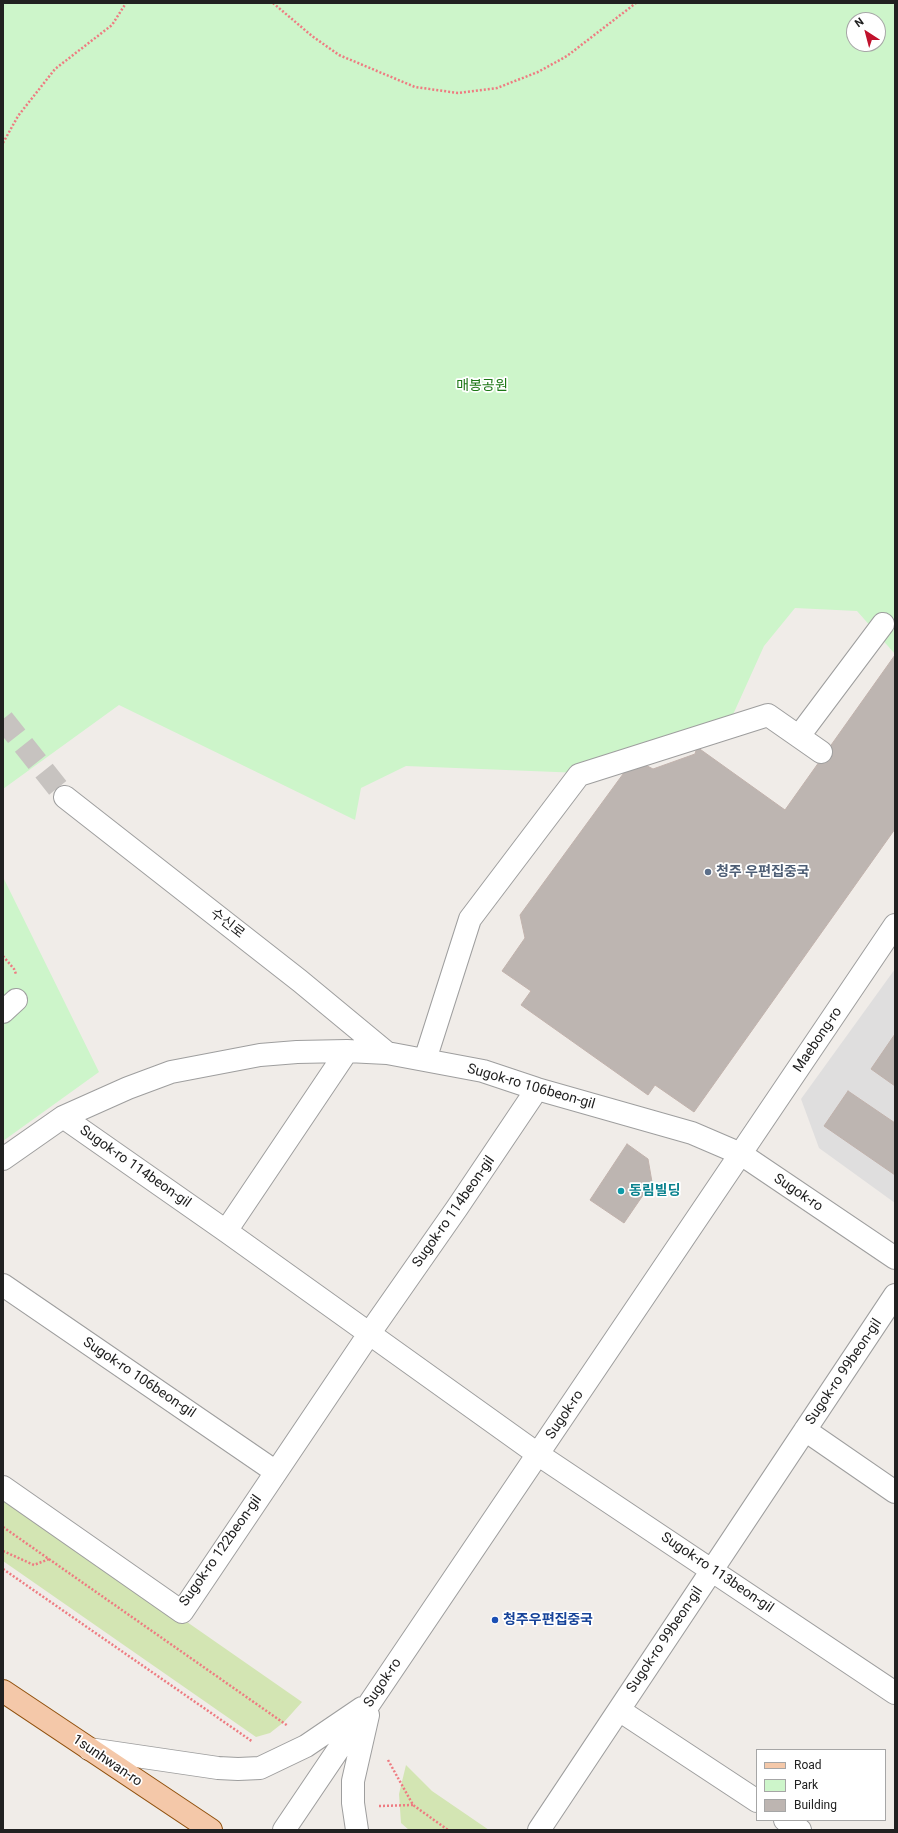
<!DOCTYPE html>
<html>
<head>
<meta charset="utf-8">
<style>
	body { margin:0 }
	#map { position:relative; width:898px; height:1833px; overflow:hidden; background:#f0ece8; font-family:Roboto,sans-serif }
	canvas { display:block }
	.frame { position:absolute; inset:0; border:4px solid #212121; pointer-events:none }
	.legend { position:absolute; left:756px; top:1749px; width:130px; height:72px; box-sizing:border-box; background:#fff; border:1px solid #a6a6a6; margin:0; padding:5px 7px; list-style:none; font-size:12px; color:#212121 }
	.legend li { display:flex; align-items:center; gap:8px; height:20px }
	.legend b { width:20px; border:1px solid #a6a6a6 }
	.north { position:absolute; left:846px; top:12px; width:40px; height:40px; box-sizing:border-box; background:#fff; border:1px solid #a6a6a6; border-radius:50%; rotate:324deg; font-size:11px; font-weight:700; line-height:16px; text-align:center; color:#212121 }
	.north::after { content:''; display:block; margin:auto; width:14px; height:18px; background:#c0122d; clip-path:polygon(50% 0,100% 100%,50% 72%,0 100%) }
</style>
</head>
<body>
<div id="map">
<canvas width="898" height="1833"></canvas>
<div class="frame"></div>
<ul class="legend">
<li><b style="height:5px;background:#f4c8a9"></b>Road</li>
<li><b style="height:11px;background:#cdf5ca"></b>Park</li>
<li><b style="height:11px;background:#bdb5b1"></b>Building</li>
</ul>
<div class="north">N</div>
</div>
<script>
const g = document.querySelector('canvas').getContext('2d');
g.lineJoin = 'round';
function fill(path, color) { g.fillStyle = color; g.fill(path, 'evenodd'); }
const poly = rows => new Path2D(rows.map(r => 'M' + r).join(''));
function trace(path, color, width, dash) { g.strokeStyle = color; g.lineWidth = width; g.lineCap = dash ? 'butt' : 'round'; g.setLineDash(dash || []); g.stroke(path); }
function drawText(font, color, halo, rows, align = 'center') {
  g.font = font + ' Roboto,"Noto Sans KR",sans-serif'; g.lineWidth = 3.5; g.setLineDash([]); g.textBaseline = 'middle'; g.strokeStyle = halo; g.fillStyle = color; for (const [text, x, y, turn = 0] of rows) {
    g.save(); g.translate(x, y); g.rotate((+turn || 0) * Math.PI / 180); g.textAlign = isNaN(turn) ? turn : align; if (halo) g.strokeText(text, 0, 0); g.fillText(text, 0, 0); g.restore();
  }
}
fill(poly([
	[895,969,895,1203,819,1148,801,1099]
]), '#dfdede');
fill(poly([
	[3,1494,302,1702,284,1722,270,1733,256,1737,3,1561],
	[406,1765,432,1791,489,1830,409,1830,401,1823,399,1794]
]), '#d3e5b3');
fill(poly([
	[3,3,895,3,895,654,857,611,795,608,764,646,722,739,606,774,406,766,361,788,355,820,119,705,3,789],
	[854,20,878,20,878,44,854,44],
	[3,877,99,1072,3,1141]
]), '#cdf5ca');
const building = poly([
	[895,655,895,829,694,1112,655,1085,648,1095,521,1005,531,991,502,971,525,938,520,915,634,759,653,769,695,754,697,747,785,810,895,655],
	[895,1034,895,1086,871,1069,895,1034],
	[848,1091,895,1123,895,1175,824,1126,848,1091],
	[627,1144,648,1159,652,1182,624,1223,590,1200,627,1144]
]);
fill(building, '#bdb5b1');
trace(building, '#c1b2ac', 1);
trace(poly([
	[3,719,65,797]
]), '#c7c3c0', 22, [22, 11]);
const minor = poly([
	[799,736,883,624],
	[65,797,300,981,387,1053],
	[3,1012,16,1000],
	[425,1060,470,919,579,775,768,715,821,752],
	[63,1117,226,1231,539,1455,895,1693],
	[3,1159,63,1117,128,1088,171,1072,260,1055,297,1052,347,1051,387,1053,483,1071,537,1089,692,1133,741,1154,895,1258],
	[226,1231,347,1051],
	[3,1285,276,1472],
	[805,1430,895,1492],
	[3,1487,182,1612,369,1334,457,1208,537,1089],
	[619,1710,757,1801],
	[89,1749,218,1768,238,1769,260,1768,306,1746,362,1708],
	[785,1820,800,1830],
	[284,1830,895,925],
	[357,1830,353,1803,353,1781,368,1715],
	[539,1830,895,1295]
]);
const major = poly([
	[3,1691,211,1830]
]);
trace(minor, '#9e9e9e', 24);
trace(major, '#90500d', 24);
trace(poly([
	[273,3,312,36,339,55,415,87,458,93,497,88,538,72,567,56,636,3],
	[3,143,18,116,55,69,112,25,126,3],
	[3,956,14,969,16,974],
	[3,1527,288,1726],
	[3,1551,34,1565,49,1559],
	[3,1569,253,1742],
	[388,1760,413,1805,448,1830],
	[379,1806,413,1805]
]), '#ee7b81', 2.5, [2, 2]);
trace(minor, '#fff', 22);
trace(major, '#f4c8a9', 22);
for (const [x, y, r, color] of [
	[708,872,4,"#5c6f8a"],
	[621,1191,4,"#0f9aa8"],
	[495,1620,4,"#1a4fb4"]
]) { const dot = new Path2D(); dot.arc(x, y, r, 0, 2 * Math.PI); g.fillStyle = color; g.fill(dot); trace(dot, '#fff', 1.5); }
drawText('14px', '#1d7716', '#fff', [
	["매봉공원",482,386]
]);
drawText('bold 14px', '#4e5e75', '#fff', [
	["청주 우편집중국",716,872]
], 'left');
drawText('14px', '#212121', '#fff', [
	["수신로",227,924,38],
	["Maebong-ro",818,1040,-56],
	["Sugok-ro 106beon-gil",531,1087,16],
	["Sugok-ro 114beon-gil",135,1167,35],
	["Sugok-ro",798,1193,34],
	["Sugok-ro 114beon-gil",454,1212,-55],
	["Sugok-ro 99beon-gil",844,1372,-56],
	["Sugok-ro 106beon-gil",139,1378,34],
	["Sugok-ro",565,1415,-56],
	["Sugok-ro 122beon-gil",221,1551,-55],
	["Sugok-ro 113beon-gil",717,1573,34],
	["Sugok-ro 99beon-gil",665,1640,-56],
	["Sugok-ro",383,1683,-56],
	["1sunhwan-ro",107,1761,34]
]);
drawText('bold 14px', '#0d838f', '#fff', [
	["동림빌딩",629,1191]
], 'left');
drawText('bold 14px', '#164399', '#fff', [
	["청주우편집중국",503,1620]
], 'left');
</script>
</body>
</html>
